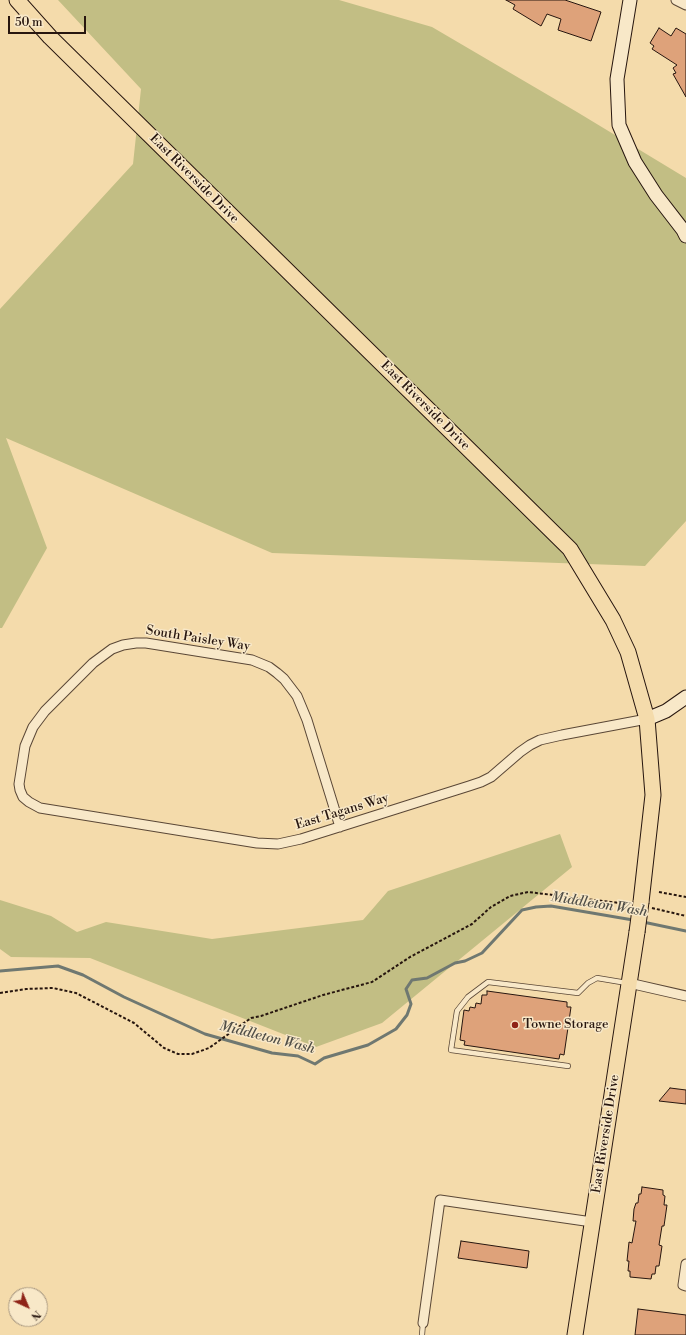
<!DOCTYPE html>
<html>
<head>
<meta charset="utf-8">
<style>
	body { margin:0 }
	#map { position:relative; width:686px; height:1335px; overflow:hidden; background:#f4dbab; font-family:"Libre Bodoni",serif }
	canvas { display:block }
	.north { position:absolute; left:8px; top:1287px; width:40px; height:40px; box-sizing:border-box; background:#f8e8c8; border:1px solid #a4947e; border-radius:50%; rotate:136deg; font-size:11px; font-weight:700; line-height:16px; text-align:center; color:#27160f }
	.north::after { content:''; display:block; margin:auto; width:14px; height:18px; background:#8f2418; clip-path:polygon(50% 0,100% 100%,50% 72%,0 100%) }
	.scale { position:absolute; left:8px; top:16px; width:78px; height:18px; box-sizing:border-box; border:2px solid #27160f; border-top:0; padding-left:5px; font-size:12px; line-height:14px; white-space:nowrap; color:#27160f; -webkit-text-stroke:3px #f8e8c8; paint-order:stroke }
</style>
</head>
<body>
<div id="map">
<canvas width="686" height="1335"></canvas>
<div class="north">N</div>
<div class="scale">50 m</div>
</div>
<script>
const g = document.querySelector('canvas').getContext('2d');
g.lineJoin = 'round';
function fill(path, color) { g.fillStyle = color; g.fill(path, 'evenodd'); }
const poly = rows => new Path2D(rows.map(r => 'M' + r).join(''));
function trace(path, color, width, dash) { g.strokeStyle = color; g.lineWidth = width; g.lineCap = dash ? 'butt' : 'round'; g.setLineDash(dash || []); g.stroke(path); }
function drawText(font, color, halo, rows, align = 'center') {
  g.font = font + ' "Libre Bodoni",serif'; g.lineWidth = 3; g.setLineDash([]); g.textBaseline = 'middle'; g.strokeStyle = halo; g.fillStyle = color; for (const [text, x, y, turn = 0] of rows) {
    g.save(); g.translate(x, y); g.rotate((+turn || 0) * Math.PI / 180); g.textAlign = isNaN(turn) ? turn : align; if (halo) g.strokeText(text, 0, 0); g.fillText(text, 0, 0); g.restore();
  }
}
fill(poly([
	[58,0,339,0,432,27,577,112,686,178,686,521,645,566,272,553,6,438,47,548,2,628,0,628,0,309,133,164,141,89],
	[560,834,572,867,382,1023,316,1047,90,958,11,957,0,949,0,900,51,916,77,932,106,922,212,939,363,920,388,891]
]), '#c2be84');
trace(poly([
	[643,922,686,931],
	[0,971,58,966,83,975,124,997,205,1034,272,1053,298,1056,315,1064,324,1058,368,1045,396,1029,407,1015,411,1004,406,989,412,980,427,978,455,963,465,961,482,953,522,910,536,907,551,906,633,920]
]), '#6f7871', 3);
const building = poly([
	[506,0,565,0,601,12,591,41,558,30,561,19,547,14,541,26,513,9,515,5,506,0],
	[659,28,671,36,676,28,686,34,686,97,673,74,676,73,673,68,677,65,652,49,654,46,650,43,659,28],
	[487,991,567,1002,567,1007,571,1007,564,1055,560,1054,559,1059,464,1045,465,1041,460,1040,464,1010,469,1011,470,1007,475,1008,476,1003,481,1004,482,995,487,995,487,991],
	[670,1088,686,1090,686,1104,659,1101,670,1088],
	[642,1187,663,1190,663,1195,665,1196,664,1205,667,1205,664,1226,662,1226,659,1245,662,1246,659,1266,656,1266,655,1274,652,1274,651,1279,630,1277,630,1271,628,1271,629,1261,627,1261,629,1242,632,1243,636,1221,633,1221,634,1209,636,1203,638,1203,639,1194,641,1194,642,1187],
	[461,1241,529,1251,527,1268,458,1258,461,1241],
	[638,1309,686,1315,686,1335,635,1335,638,1309]
]);
fill(building, '#dea27a');
trace(building, '#27160f', 1);
const lane = poly([
	[568,1066,451,1050,457,1011,468,997,488,982,578,993,588,983,597,978,627,983],
	[422,1335,423,1323]
]);
const street = poly([
	[676,0,686,5],
	[340,827,307,720,297,696,284,679,277,673,269,667,252,660,146,643,136,643,123,645,112,649,93,663,45,711,33,727,25,746,19,784,20,790,23,797,29,802,40,808,257,843,278,844,301,839,469,786,481,782,491,777,520,752,530,745,540,740,562,735,647,719],
	[629,983,686,996],
	[686,1264,683,1285,686,1286],
	[423,1323,440,1200,592,1222]
]);
const secondary = poly([
	[630,0,617,79,619,125,635,162,656,195,683,230,686,236],
	[647,719,666,711,686,697]
]);
const primary = poly([
	[17,0,50,37,570,549,613,620,628,652,647,719,653,795,641,902],
	[575,1335,637,932]
]);
trace(lane, '#5a4736', 6);
trace(street, '#5a4736', 11);
trace(secondary, '#27160f', 15);
trace(primary, '#27160f', 17);
trace(poly([
	[659,892,686,897],
	[652,908,686,916],
	[0,993,26,989,53,988,76,993,134,1023,164,1048,178,1054,192,1054,209,1048,251,1018,261,1016,323,995,372,982,410,957,472,924,491,907,510,896,528,892,628,904]
]), '#27160f', 2, [3, 2]);
trace(lane, '#f8e8c8', 4.5);
trace(street, '#f8e8c8', 9);
trace(secondary, '#f8e8c8', 13);
trace(primary, '#f4dbab', 15);
const primaryBridge = poly([
	[637,932,641,902]
]);
trace(primaryBridge, '#27160f', 17, []);
trace(primaryBridge, '#f4dbab', 15);
for (const [x, y, r, color] of [
	[515,1025,4,"#8f2418"]
]) { const dot = new Path2D(); dot.arc(x, y, r, 0, 2 * Math.PI); g.fillStyle = color; g.fill(dot); trace(dot, '#f8e8c8', 1.5); }
drawText('13px', '#27160f', '#f8e8c8', [
	["East Riverside Drive",194,179,45],
	["East Riverside Drive",425,406,45],
	["South Paisley Way",198,639,9],
	["East Tagans Way",342,812,-17],
	["East Riverside Drive",606,1134,-81]
]);
drawText('13px', '#27160f', '#f8e8c8', [
	["Towne Storage",523,1025]
], 'left');
drawText('italic 14px', '#514f48', '#f8e8c8', [
	["Middleton Wash",599,905,9],
	["Middleton Wash",267,1038,14]
]);
</script>
</body>
</html>
